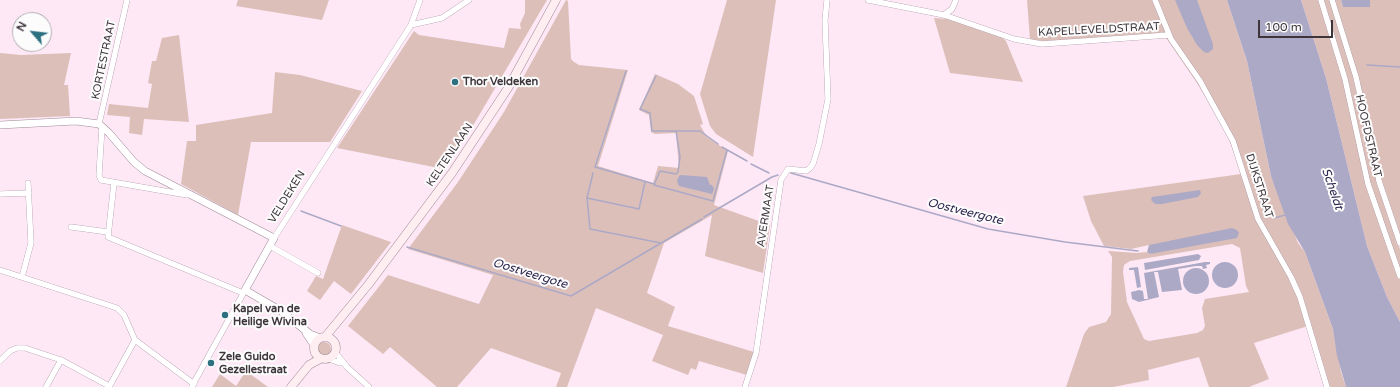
<!DOCTYPE html>
<html>
<head>
<meta charset="utf-8">
<style>
	body { margin:0 }
	#map { position:relative; width:1400px; height:387px; overflow:hidden; background:#fee8f6; font-family:"Varela Round",sans-serif }
	canvas { display:block }
	.north { position:absolute; left:12px; top:12px; width:40px; height:40px; box-sizing:border-box; background:#fcfcfc; border:1px solid #b0acaf; border-radius:50%; rotate:298deg; font-size:11px; font-weight:700; line-height:16px; text-align:center; color:#3e353b }
	.north::after { content:''; display:block; margin:auto; width:14px; height:18px; background:#2d7181; clip-path:polygon(50% 0,100% 100%,50% 72%,0 100%) }
	.scale { position:absolute; left:1258px; top:20px; width:75px; height:18px; box-sizing:border-box; border:2px solid #3e353b; border-top:0; padding-left:5px; font-size:12px; line-height:14px; white-space:nowrap; color:#3e353b; -webkit-text-stroke:3px #fcfcfc; paint-order:stroke }
</style>
</head>
<body>
<div id="map">
<canvas width="1400" height="387"></canvas>
<div class="north">N</div>
<div class="scale">100 m</div>
</div>
<script>
const g = document.querySelector('canvas').getContext('2d');
g.lineJoin = 'round';
function fill(path, color) { g.fillStyle = color; g.fill(path, 'evenodd'); }
const poly = rows => new Path2D(rows.map(r => 'M' + r).join(''));
function trace(path, color, width, dash) { g.strokeStyle = color; g.lineWidth = width; g.lineCap = dash ? 'butt' : 'round'; g.setLineDash(dash || []); g.stroke(path); }
function drawText(font, color, halo, rows, align = 'center') {
  g.font = font + ' "Varela Round",sans-serif'; g.lineWidth = 4; g.setLineDash([]); g.textBaseline = 'middle'; g.strokeStyle = halo; g.fillStyle = color; for (const [text, x, y, turn = 0] of rows) {
    g.save(); g.translate(x, y); g.rotate((+turn || 0) * Math.PI / 180); g.textAlign = isNaN(turn) ? turn : align; if (halo) g.strokeText(text, 0, 0); g.fillText(text, 0, 0); g.restore();
  }
}
fill(poly([
	[238,0,329,0,322,20,236,6],
	[525,0,547,0,471,129,444,169,337,148,414,31,419,35,504,48,509,28,521,29,520,24,525,13],
	[566,0,568,1,571,59,574,62,579,65,628,70,598,166,653,183,658,166,679,168,676,133,655,134,651,132,649,115,639,110,655,74,678,84,694,96,703,124,700,125,707,137,728,151,714,205,770,225,763,273,705,256,712,215,664,243,647,293,675,307,668,326,754,352,747,375,699,361,696,370,691,368,688,375,652,361,663,335,596,308,567,387,556,387,561,373,491,348,457,387,437,387,390,347,383,354,348,326,388,275,479,304,493,275,408,249,458,182,504,112],
	[727,0,776,0,753,157,716,134,710,126,700,94],
	[1027,0,1227,0,1247,61,1271,176,1298,243,1305,252,1333,329,1341,372,1346,387,1327,387,1308,326,1254,343,1269,379,1249,387,1209,387,1199,357,1148,370,1149,380,1113,387,1066,387,1084,334,1089,327,1106,322,1111,314,1112,257,1108,251,1137,253,1147,252,1150,254,1149,245,1131,249,1104,246,1091,221,1083,196,1241,174,1231,144,1224,128,1197,83,1162,32,1156,34,1044,41,1030,40],
	[1232,244,1240,248,1246,286,1249,292,1205,299,1202,308,1205,326,1203,330,1197,333,1149,341,1144,339,1127,302,1123,272,1124,265,1130,261],
	[1301,0,1330,0,1349,58,1368,145,1382,198,1400,249,1400,322,1387,297,1367,246,1326,78],
	[1334,0,1341,0,1343,7,1370,7,1370,0,1400,0,1400,243,1384,198],
	[934,18,948,19,1001,36,1006,41,1023,82,950,73],
	[179,35,189,122,144,119,142,135,129,133,130,117,107,115,109,104,148,108,152,84,148,83,152,61,156,61,162,38],
	[0,53,21,55,71,53,64,85,68,85,70,116,0,119],
	[275,72,300,75,362,91,330,142,251,142,238,215,181,184,187,141,196,141,196,125,272,113],
	[342,225,391,242,351,294,334,281,320,300,307,291,316,276,323,279],
	'317 349a7 7 0 1 1 14 0a7 7 0 1 1-14 0Z',
	[246,371,268,387,212,387,220,374,236,386]
]), '#ddbfba');
fill(poly([
	[1175,0,1197,0,1213,44,1213,49,1208,53,1204,52,1197,45,1187,28],
	[1227,0,1301,0,1326,78,1367,246,1387,297,1400,322,1400,387,1346,387,1337,356,1333,329,1305,252,1288,224,1271,176,1247,61],
	[1341,0,1370,0,1370,7,1343,7],
	[681,175,707,177,710,185,712,185,714,189,712,194,679,186,677,181,679,176],
	[1200,190,1201,193,1198,197,1162,204,1155,204,1151,200,1152,197],
	[1232,228,1237,230,1239,233,1237,238,1150,254,1147,252,1149,245],
	[1198,254,1201,256,1199,260,1145,270,1144,263],
	[1205,262,1210,262,1210,264,1206,265,1207,268,1203,269,1202,266,1196,266,1178,269,1182,290,1162,292,1158,272,1154,272,1159,297,1139,302,1132,299,1131,292,1139,290,1143,291,1144,299,1148,299,1144,273],
	'1212 275a13 13 0 1 1 26 0a13 13 0 1 1-26 0Z',
	[1138,267,1141,287,1137,288,1134,270,1129,270,1129,268],
	'1183 281a13 13 0 1 1 26 0a13 13 0 1 1-26 0Z'
]), '#aca9c6');
trace(poly([
	[1367,65,1400,67],
	[626,71,595,167,654,184],
	[656,76,640,109,650,113,652,131,700,131,718,144],
	[676,131,680,157,678,172,676,174,660,171,654,185,713,201,727,150],
	[722,147,747,161],
	[751,164,769,173],
	[593,173,587,198,639,209,645,182],
	[791,173,988,229,1065,242,1138,251],
	[587,198,590,229,661,243],
	[301,211,341,226],
	[704,217,772,177,778,175],
	[1274,218,1285,215],
	[407,247,571,296,702,219]
]), '#aca9c6', 1.5);
const minor = poly([
	[868,0,944,15,1014,39,1042,44,1169,35],
	[1155,0,1171,39,1200,81,1233,141,1258,219,1291,277,1300,297,1327,387],
	[1321,0,1345,79,1368,184,1400,276],
	[1332,0,1356,77,1379,181,1400,243],
	[944,15,952,9,956,0],
	[411,25,442,18,469,0],
	[99,124,127,0],
	[102,127,99,175,101,180,187,195],
	[114,183,108,237,243,293],
	[0,194,29,193],
	[71,227,108,232],
	[274,238,411,25,420,0],
	[270,246,318,273],
	[0,270,117,308,124,315,135,340,194,384],
	[22,277,31,243,28,183],
	[335,352,347,367,369,387],
	[329,359,340,363],
	[0,361,10,351,17,348,25,348,61,360,109,386],
	[192,386,244,292],
	[46,387,61,360],
	[109,387,135,340],
	[745,387,756,353,781,180,788,169,806,171,810,168,813,164,819,144,828,99,825,20,827,0]
]);
const tertiary = poly([
	[0,125,76,121,99,124,109,133,134,162,145,171,274,238,245,290,281,311,310,334,320,338],
	[306,333,314,345]
]);
const secondary = poly([
	'314 348a11 11 0 1 1 22 0a11 11 0 1 1-22 0Z',
	[325,337,368,285,452,173,508,88,556,0],
	[291,387,309,365,320,359]
]);
trace(minor, '#9e8a97', 6);
trace(tertiary, '#9e8a97', 8);
trace(secondary, '#9e8a97', 9);
trace(minor, '#fff', 5.5);
trace(tertiary, '#fff', 7);
trace(secondary, '#feedf1', 8);
for (const [x, y, r, color] of [
	[455,82,4,"#2d7181"],
	[225,315,4,"#2d7181"],
	[211,363,4,"#2d7181"]
]) { const dot = new Path2D(); dot.arc(x, y, r, 0, 2 * Math.PI); g.fillStyle = color; g.fill(dot); trace(dot, '#fcfcfc', 1.5); }
drawText('11px', '#3e353b', '#fcfcfc', [
	["KAPELLEVELDSTRAAT",1099,30,-3],
	["KORTESTRAAT",104,60,-78],
	["HOOFDSTRAAT",1368,136,77],
	["KELTENLAAN",450,155,-56],
	["DIJKSTRAAT",1259,186,72],
	["VELDEKEN",287,197,-58],
	["AVERMAAT",766,216,-81]
]);
drawText('bold 11px', '#3e353b', '#fcfcfc', [
	["Thor Veldeken",463,82],
	["Kapel van de",233,309],
	["Heilige Wivina",233,322],
	["Zele Guido",219,357],
	["Gezellestraat",219,370]
], 'left');
drawText('italic 12px', '#2f2851', '#fcfcfc', [
	["Scheldt",1332,189,71],
	["Oostveergote",965,212,14],
	["Oostveergote",530,274,17]
]);
</script>
</body>
</html>
